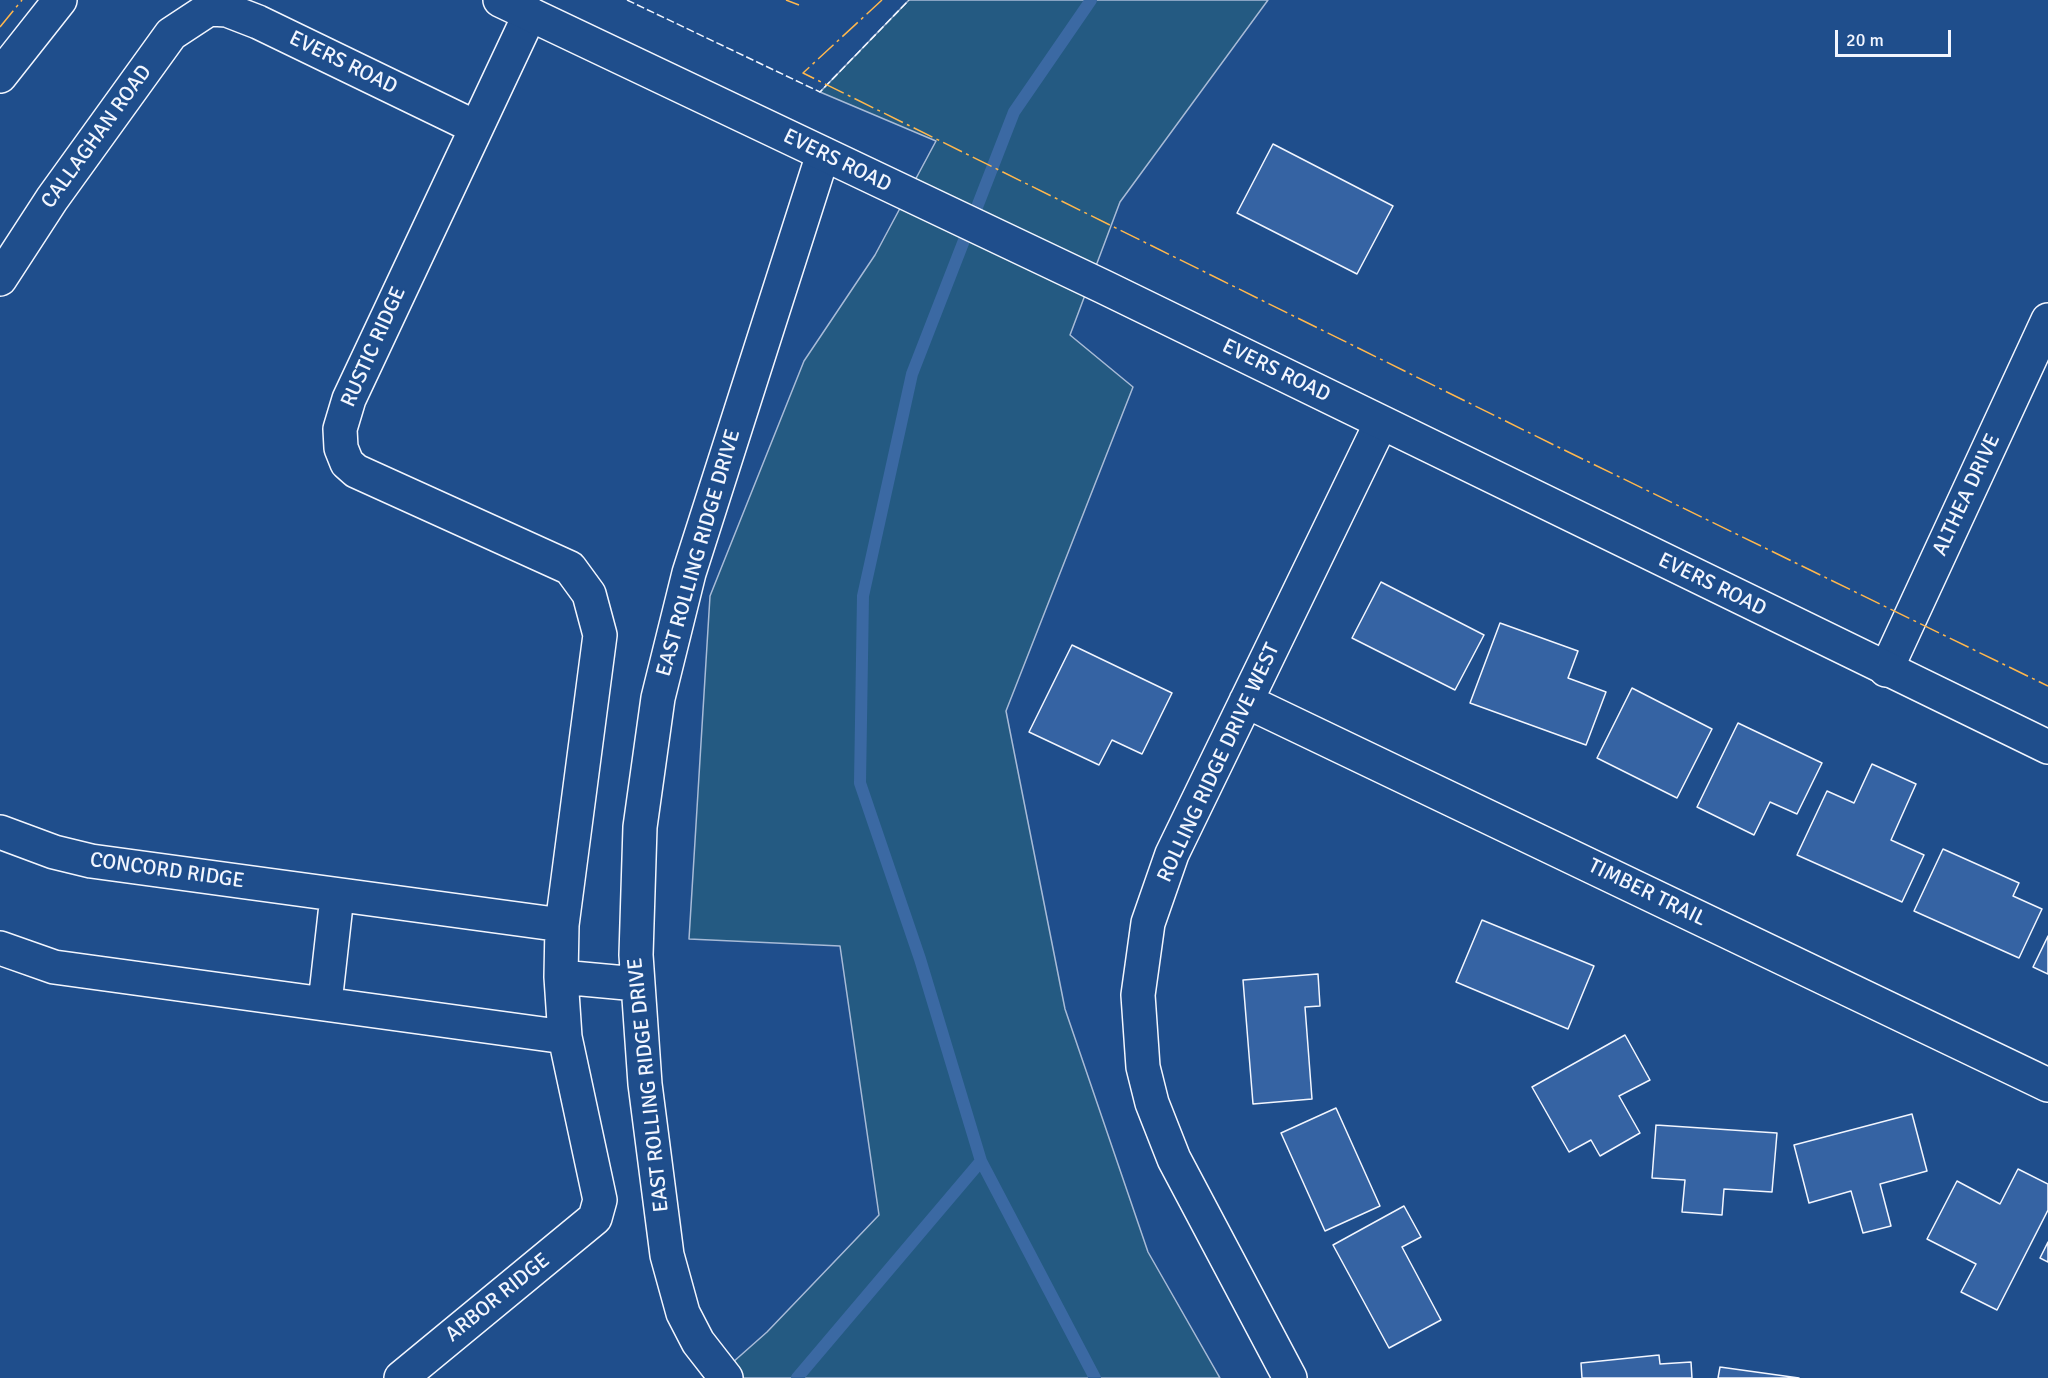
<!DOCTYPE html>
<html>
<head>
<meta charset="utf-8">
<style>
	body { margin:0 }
	#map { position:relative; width:2048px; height:1378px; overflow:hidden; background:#1f4e8c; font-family:Signika,sans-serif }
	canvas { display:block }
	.scale { position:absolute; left:1835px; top:30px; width:116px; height:27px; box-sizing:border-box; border:3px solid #f2f6ff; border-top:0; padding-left:8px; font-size:18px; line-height:21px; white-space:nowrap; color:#f2f6ff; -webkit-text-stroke:4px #1f4e8c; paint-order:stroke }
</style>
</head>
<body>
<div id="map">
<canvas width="2048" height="1378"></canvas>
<div class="scale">20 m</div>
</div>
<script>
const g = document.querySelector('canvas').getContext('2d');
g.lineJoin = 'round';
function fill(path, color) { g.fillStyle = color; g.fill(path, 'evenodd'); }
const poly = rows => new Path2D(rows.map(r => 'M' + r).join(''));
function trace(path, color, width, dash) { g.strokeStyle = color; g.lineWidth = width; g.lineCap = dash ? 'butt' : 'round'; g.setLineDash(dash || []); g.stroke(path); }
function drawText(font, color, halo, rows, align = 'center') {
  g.font = font + ' Signika,sans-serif'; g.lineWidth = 4.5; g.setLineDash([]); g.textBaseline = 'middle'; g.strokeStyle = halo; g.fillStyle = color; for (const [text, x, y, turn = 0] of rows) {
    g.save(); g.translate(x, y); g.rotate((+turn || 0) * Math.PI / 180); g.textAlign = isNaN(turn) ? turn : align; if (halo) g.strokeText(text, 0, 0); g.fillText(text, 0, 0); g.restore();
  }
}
const green = poly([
	[909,0,1268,0,1120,202,1070,335,1133,387,1006,711,1065,1009,1148,1252,1220,1378,715,1378,767,1332,879,1215,840,946,689,939,710,596,804,361,875,255,936,141,820,92,909,0]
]);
fill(green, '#245a82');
trace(green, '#a8bbd7', 1.5);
trace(poly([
	[1091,0,1014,112,912,374,863,596,860,783,920,959,981,1161,1095,1378],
	[797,1378,981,1161]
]), '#3b69a3', 12);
const building = poly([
	[1273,144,1393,206,1357,274,1237,213,1273,144],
	[1381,582,1484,635,1455,690,1352,638,1381,582],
	[1500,623,1578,651,1568,678,1606,692,1586,745,1470,703,1500,623],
	[1072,645,1172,693,1142,754,1112,740,1099,765,1029,732,1072,645],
	[1632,688,1712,729,1677,798,1597,758,1632,688],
	[1738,723,1822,763,1797,814,1770,802,1754,835,1697,807,1738,723],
	[1872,764,1916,784,1891,840,1924,855,1902,902,1797,855,1827,791,1854,803,1872,764],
	[1943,849,2019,883,2013,896,2042,909,2019,958,1914,911,1943,849],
	[1482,920,1594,966,1568,1029,1456,982,1482,920],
	[2048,936,2048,974,2033,967,2048,936],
	[1318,974,1320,1006,1305,1007,1312,1099,1253,1104,1243,980,1318,974],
	[1625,1035,1650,1080,1619,1096,1640,1133,1600,1156,1591,1140,1569,1152,1532,1087,1625,1035],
	[1336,1108,1380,1206,1325,1231,1281,1133,1336,1108],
	[1912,1114,1927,1171,1880,1184,1891,1226,1863,1233,1851,1191,1809,1203,1794,1145,1912,1114],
	[1656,1125,1777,1133,1772,1192,1724,1189,1722,1215,1682,1212,1685,1180,1652,1178,1656,1125],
	[2018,1169,2048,1184,2048,1210,1997,1310,1961,1292,1976,1264,1927,1239,1957,1181,2000,1204,2018,1169],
	[1404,1206,1421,1237,1402,1247,1441,1320,1389,1348,1333,1245,1404,1206],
	[2048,1242,2048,1262,2040,1258,2048,1242],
	[1659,1355,1660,1364,1691,1362,1692,1378,1582,1378,1581,1363,1659,1355],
	[1720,1367,1799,1378,1718,1378,1720,1367]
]);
fill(building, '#3563a3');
trace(building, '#f2f6ff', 1.5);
const street = poly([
	[0,279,52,199,171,34,209,9,227,10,258,22,475,127],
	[1886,670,2048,320],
	[1246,701,2048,1085],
	[0,832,54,852,91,861,562,925],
	[0,948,54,967,565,1037],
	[561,977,637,984],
	[325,1003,337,896],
	[401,1378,595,1218,600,1200,565,1037,561,977,562,925,600,635,589,594,570,568,356,471,347,463,341,448,340,429,349,399,530,14],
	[726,1378,698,1342,683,1313,667,1255,645,1084,636,955,640,827,658,698,689,573,823,154],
	[1290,1378,1174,1159,1152,1103,1143,1067,1138,995,1148,923,1172,854,1381,423]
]);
const secondary = poly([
	[500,0,1104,287,2048,747],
	[0,76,60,0]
]);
trace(street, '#f2f6ff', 36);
trace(secondary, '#f2f6ff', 36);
trace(street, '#1f4e8c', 33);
trace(secondary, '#1f4e8c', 33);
trace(poly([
	[627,0,820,92,909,0]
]), '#f2f6ff', 1.5, [8, 3]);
trace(poly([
	[786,0,799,5],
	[882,0,803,73,1558,447,2048,686],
	[0,27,22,0]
]), '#ffb74d', 1.5, [21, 4.5, 3, 4.5]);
drawText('21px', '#f2f6ff', '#1f4e8c', [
	["EVERS ROAD",343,63,26],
	["CALLAGHAN ROAD",97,137,-54],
	["EVERS ROAD",837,161,26],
	["RUSTIC RIDGE",374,347,-66],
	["EVERS ROAD",1276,371,26],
	["ALTHEA DRIVE",1967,495,-65],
	["EAST ROLLING RIDGE DRIVE",699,553,-74],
	["EVERS ROAD",1712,585,26],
	["ROLLING RIDGE DRIVE WEST",1219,763,-65],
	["CONCORD RIDGE",167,871,8],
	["TIMBER TRAIL",1647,893,26],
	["EAST ROLLING RIDGE DRIVE",649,1085,-96],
	["ARBOR RIDGE",498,1298,-39]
]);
</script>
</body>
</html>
